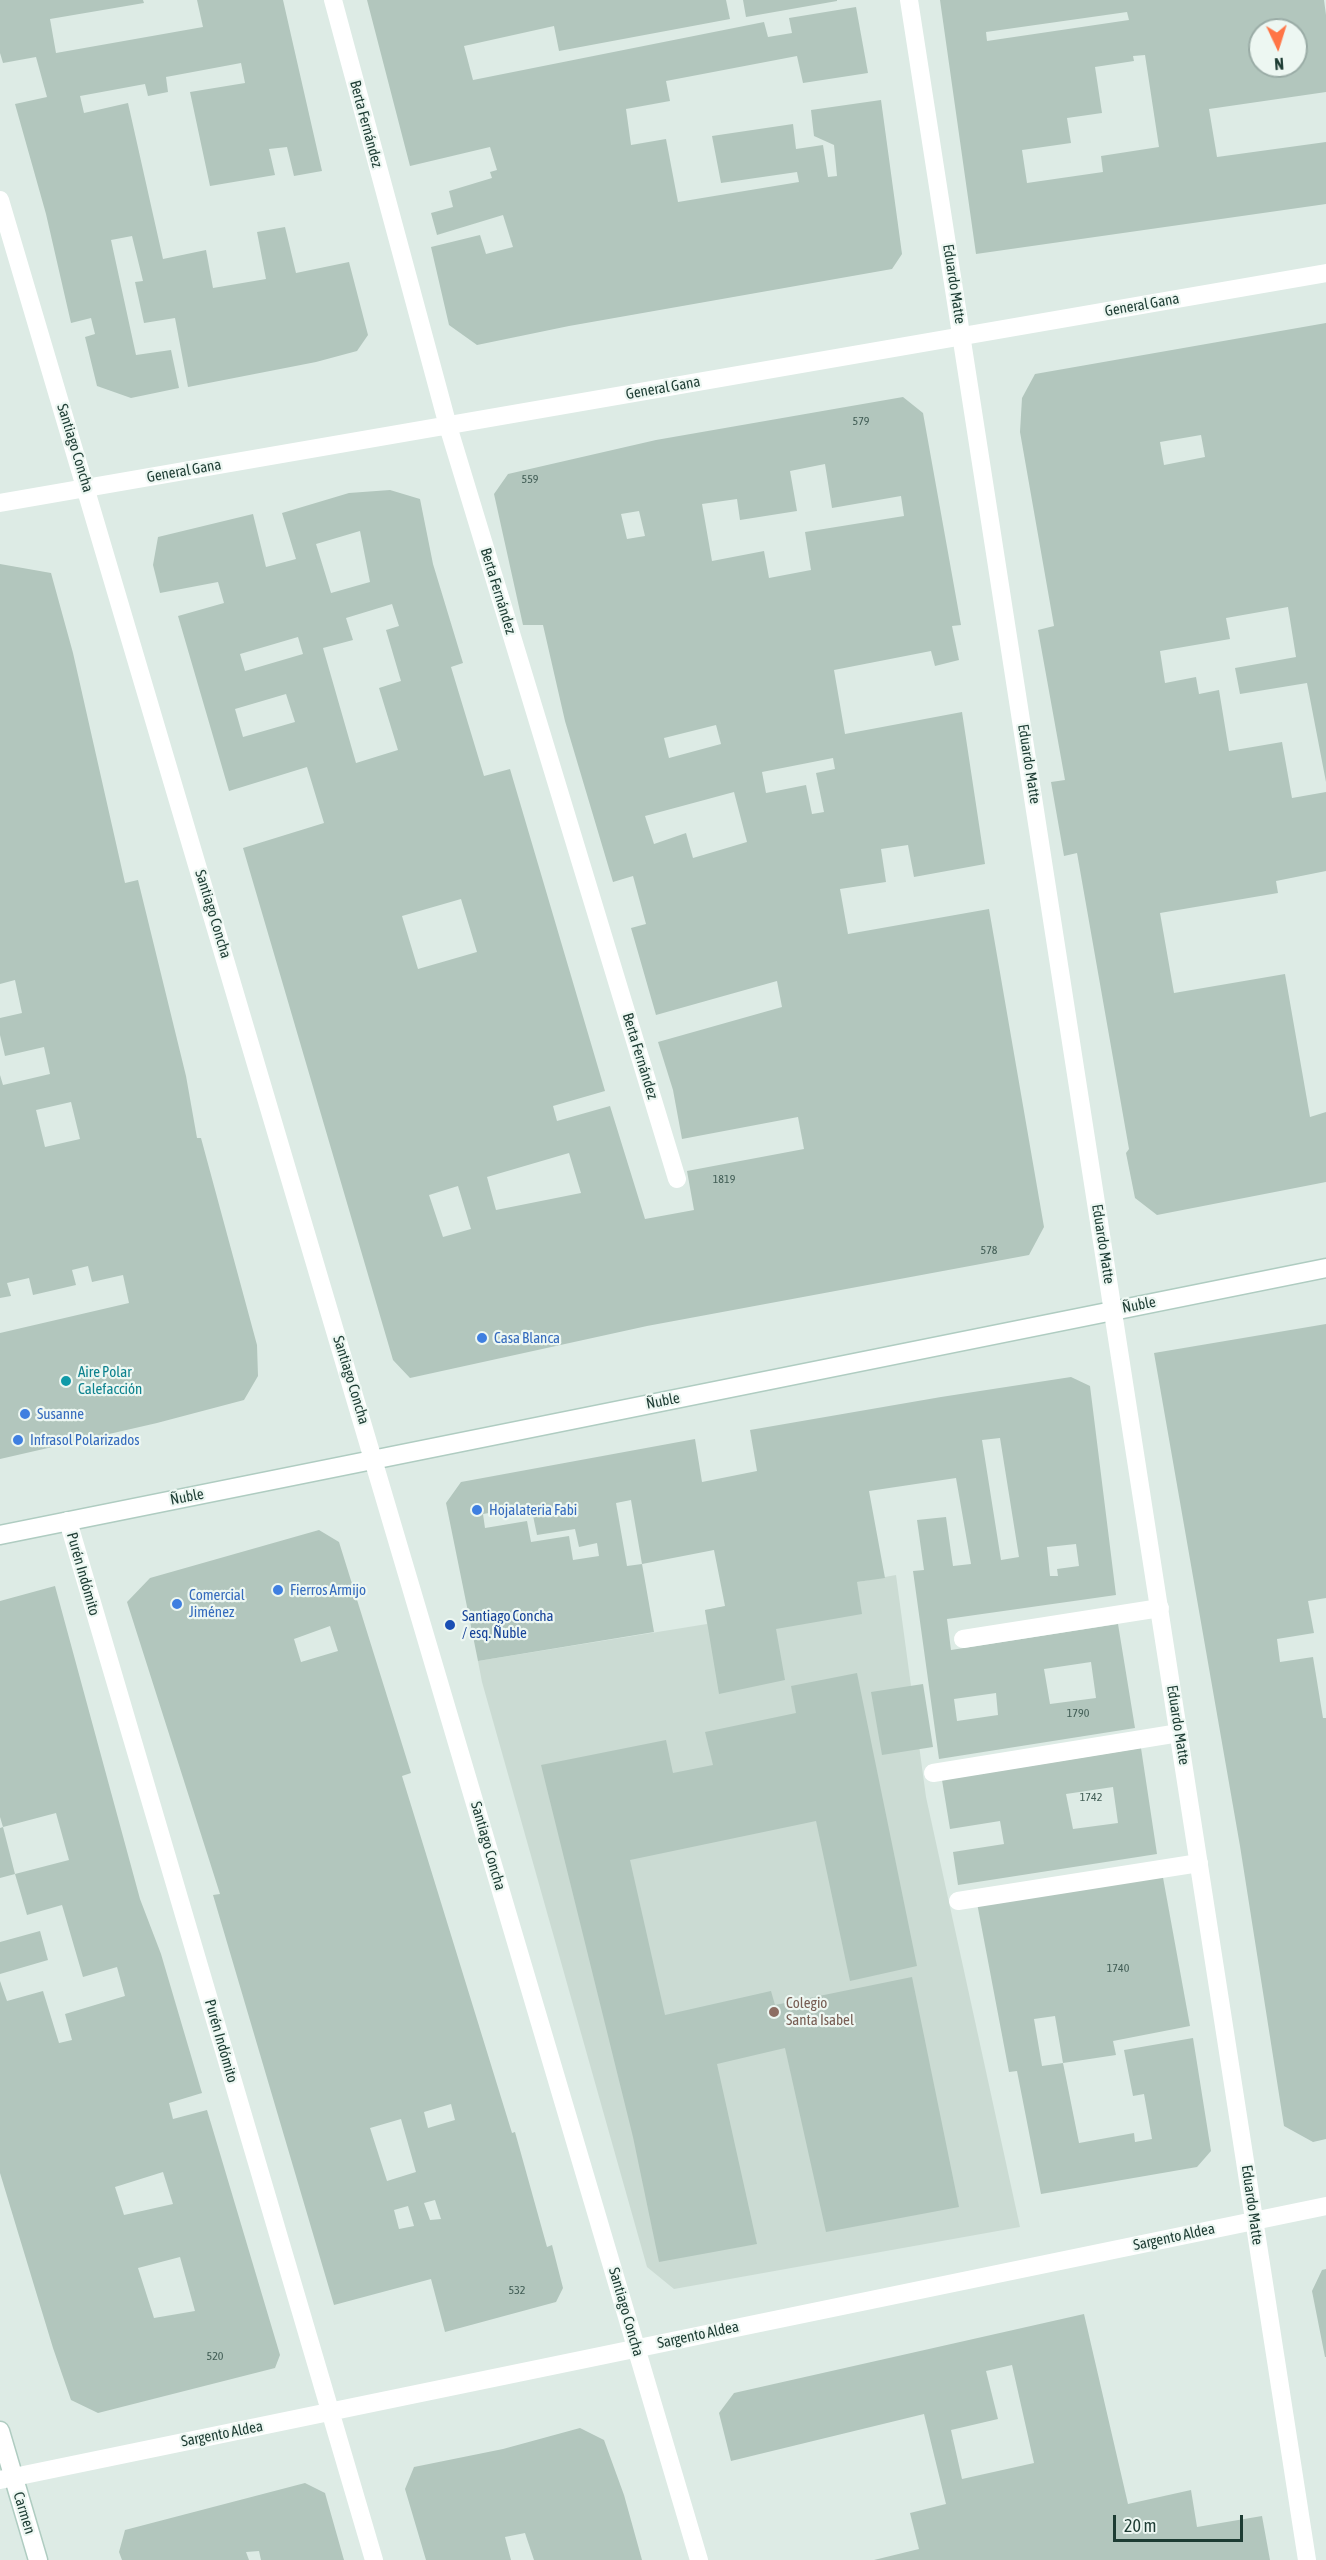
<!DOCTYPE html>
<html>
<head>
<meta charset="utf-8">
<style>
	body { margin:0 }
	#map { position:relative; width:1326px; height:2560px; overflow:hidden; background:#ddebe5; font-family:"Asap Condensed",sans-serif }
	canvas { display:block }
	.north { position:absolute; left:1248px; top:18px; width:60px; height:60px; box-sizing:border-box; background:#edf7f2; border:2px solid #9aaca6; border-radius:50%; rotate:176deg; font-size:16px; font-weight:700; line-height:24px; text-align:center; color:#1d3c33 }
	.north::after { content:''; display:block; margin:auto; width:21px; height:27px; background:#ff7546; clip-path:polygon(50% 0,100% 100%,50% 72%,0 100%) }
	.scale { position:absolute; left:1113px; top:2515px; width:130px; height:27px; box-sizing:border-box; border:3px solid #1d3c33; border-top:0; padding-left:8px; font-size:18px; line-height:21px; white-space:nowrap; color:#1d3c33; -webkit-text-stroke:4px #edf7f2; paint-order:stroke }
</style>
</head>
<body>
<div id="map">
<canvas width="1326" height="2560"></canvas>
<div class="north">N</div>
<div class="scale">20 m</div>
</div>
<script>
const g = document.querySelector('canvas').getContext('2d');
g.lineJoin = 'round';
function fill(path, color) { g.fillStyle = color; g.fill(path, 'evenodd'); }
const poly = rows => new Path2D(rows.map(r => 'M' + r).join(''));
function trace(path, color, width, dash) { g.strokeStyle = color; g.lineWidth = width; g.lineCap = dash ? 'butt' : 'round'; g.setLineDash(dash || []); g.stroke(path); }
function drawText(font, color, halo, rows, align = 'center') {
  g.font = font + ' "Asap Condensed",sans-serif'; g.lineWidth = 4.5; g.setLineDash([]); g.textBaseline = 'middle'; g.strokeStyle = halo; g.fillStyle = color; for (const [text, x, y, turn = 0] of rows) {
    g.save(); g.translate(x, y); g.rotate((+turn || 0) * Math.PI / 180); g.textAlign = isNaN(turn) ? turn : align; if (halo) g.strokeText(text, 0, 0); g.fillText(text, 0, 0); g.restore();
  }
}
fill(poly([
	[896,1575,926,1797,1020,2227,674,2289,647,2267,482,1682,478,1661,707,1624,705,1610]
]), '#cbdbd3');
fill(poly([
	[0,0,143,0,144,3,50,19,56,53,203,27,197,0,283,0,322,171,294,176,287,147,269,149,275,175,210,186,190,92,245,83,241,63,166,77,168,92,148,96,145,84,80,96,84,113,128,103,163,259,206,250,213,288,266,279,257,232,285,227,296,273,349,262,368,335,357,351,316,362,188,387,175,318,144,323,135,282,143,281,132,236,111,240,136,355,171,350,179,388,131,398,97,386,85,337,95,334,91,318,71,323,46,214,15,104,47,97,36,57,3,63,0,53],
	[367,0,726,0,730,19,559,51,554,26,464,46,473,80,764,22,768,37,792,33,789,18,856,7,868,73,803,83,797,56,666,81,670,101,626,109,631,145,666,139,678,202,799,182,797,172,721,183,712,136,793,124,796,149,823,145,828,177,837,176,834,145,814,136,811,110,881,100,902,254,892,269,569,326,477,345,449,325,431,247,480,235,486,254,513,247,503,215,437,235,431,213,453,207,449,191,492,178,490,172,497,170,490,147,410,166],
	[743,0,837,0,837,1,746,17],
	[940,0,1324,0,1326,15,1326,92,1209,109,1217,157,1326,142,1326,204,976,254],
	[1127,12,1129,20,987,41,986,32],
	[1260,30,1296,30,1296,66,1260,66],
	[1145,55,1159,147,1101,156,1103,172,1027,183,1022,150,1071,143,1067,118,1102,113,1095,67,1134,61,1133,56],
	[1326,323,1326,782,1307,683,1240,694,1235,668,1296,657,1288,607,1226,618,1230,639,1160,651,1165,683,1196,677,1199,694,1219,690,1229,751,1282,742,1292,798,1326,792,1326,871,1276,881,1278,893,1160,913,1174,993,1285,974,1310,1117,1326,1112,1326,1182,1157,1215,1135,1198,1126,1153,1129,1149,1077,853,1064,856,1051,782,1065,780,1038,630,1054,626,1020,432,1022,398,1035,374],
	[1201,435,1205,457,1164,465,1160,442],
	[903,397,923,413,961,625,952,626,959,660,935,666,931,651,834,670,845,734,962,712,985,864,914,877,908,845,881,849,886,882,840,889,848,934,989,909,1044,1227,1029,1255,647,1326,410,1378,393,1360,243,848,324,823,307,767,229,791,178,616,224,603,218,582,160,593,153,565,158,537,253,514,266,567,296,559,282,513,349,493,390,490,420,499,433,564,463,663,451,667,484,776,510,769,605,1091,553,1106,557,1121,610,1106,645,1219,694,1210,687,1171,804,1149,798,1117,682,1139,673,1090,658,1042,782,1007,777,981,656,1015,631,928,646,924,633,876,613,882,565,721,543,625,523,625,494,494,508,474,656,440],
	[825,464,832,508,901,496,904,516,805,532,811,570,769,578,764,551,712,561,702,504,737,499,740,520,797,511,790,471],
	[639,511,645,536,627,539,621,514],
	[360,531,370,582,331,593,316,544],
	[392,604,399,626,386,630,401,681,379,688,398,750,356,763,323,648,353,640,346,618],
	[298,637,303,654,245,671,240,654],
	[286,694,295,722,243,737,235,709],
	[716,725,721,744,669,758,664,738],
	[833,758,835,769,816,773,824,812,812,814,806,785,766,793,762,772],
	[734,792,747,842,693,858,686,833,654,844,645,816],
	[461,899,477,952,418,969,402,916],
	[569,1153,581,1193,496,1210,487,1177],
	[458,1186,471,1229,443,1237,429,1195],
	[0,564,51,573,73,653,125,883,138,880,186,1076,197,1138,201,1138,257,1345,258,1376,244,1400,157,1423,0,1459,0,1333,129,1303,123,1275,92,1282,88,1266,72,1270,76,1285,33,1295,29,1278,7,1283,11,1296,0,1298,0,1075,3,1085,50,1074,44,1047,5,1056,0,1035,0,1018,22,1013,15,980,0,984],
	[71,1102,80,1139,45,1147,36,1110],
	[1326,1324,1326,1598,1308,1601,1314,1633,1277,1639,1280,1662,1313,1657,1323,1718,1326,1718,1326,2139,1313,2142,1284,2126,1240,1846,1154,1353],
	[1071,1377,1090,1386,1116,1595,947,1619,951,1650,1118,1624,1135,1728,939,1759,913,1571,924,1570,917,1520,946,1517,953,1566,971,1564,956,1478,869,1491,885,1578,857,1582,862,1614,776,1629,785,1680,719,1694,705,1610,725,1606,714,1550,642,1564,631,1500,616,1503,627,1566,642,1564,654,1632,478,1661,446,1503,461,1482,695,1439,702,1482,757,1471,750,1430,941,1397],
	[1000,1438,1019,1557,1001,1560,982,1440],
	[531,1506,537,1535,575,1529,579,1547,597,1543,599,1556,573,1560,569,1536,531,1542,527,1521,485,1528,483,1514],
	[1076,1544,1079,1566,1057,1569,1058,1576,1050,1576,1047,1547],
	[1091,1662,1096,1698,1050,1704,1044,1669],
	[996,1693,998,1715,957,1721,954,1699],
	[319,1530,339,1542,411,1773,402,1776,512,2133,515,2132,547,2247,552,2245,563,2288,556,2302,445,2332,431,2279,334,2305,213,1895,220,1894,127,1602,150,1578],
	[330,1626,338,1651,301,1662,294,1639],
	[451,2104,455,2120,428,2128,424,2112],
	[401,2119,416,2172,387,2181,370,2128],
	[435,2200,441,2219,430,2220,424,2203],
	[408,2206,414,2226,399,2229,394,2210],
	[55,1586,140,1899,161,1954,202,2093,169,2103,173,2119,207,2110,280,2355,275,2368,98,2413,71,2400,53,2348,0,2173,0,1981,7,2001,43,1991,59,2043,72,2040,65,2014,125,1996,117,1967,83,1977,62,1905,27,1915,15,1874,69,1860,56,1813,3,1827,0,1817,0,1601],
	[163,2172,173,2204,124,2215,115,2187],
	[180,2257,195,2311,154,2318,138,2268],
	[857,1673,917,1966,850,1981,816,1821,630,1860,665,2015,771,1991,775,2005,912,1977,959,2207,826,2232,785,2048,717,2064,757,2244,659,2262,633,2137,541,1765,666,1740,673,1773,713,1765,705,1732,796,1713,791,1686],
	[923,1684,933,1747,882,1755,871,1692],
	[1141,1748,1157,1854,958,1885,953,1852,1004,1844,1000,1821,950,1829,942,1780],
	[1113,1787,1118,1823,1073,1829,1066,1794],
	[3,1827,15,1874,0,1878,0,1828],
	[1162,1872,1190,2026,1113,2041,1116,2055,1063,2063,1055,2016,1034,2019,1042,2066,1063,2063,1079,2143,1134,2133,1135,2142,1152,2139,1144,2094,1133,2096,1124,2050,1193,2038,1211,2151,1197,2167,1041,2194,1017,2071,1009,2072,977,1903],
	[40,1931,48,1960,0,1974,0,1942],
	[1326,2269,1326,2357,1325,2357,1312,2291,1322,2270],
	[1084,2314,1128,2504,1191,2490,1197,2527,1262,2516,1270,2560,874,2560,919,2549,910,2513,946,2504,924,2414,731,2461,719,2413,734,2393],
	[1012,2365,1034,2463,962,2479,951,2430,998,2419,986,2371],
	[580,2428,604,2440,624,2495,642,2560,534,2560,525,2533,505,2537,511,2560,426,2560,405,2489,414,2467,503,2449],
	[305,2483,325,2493,344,2560,261,2560,259,2551,246,2552,249,2560,122,2560,119,2552,125,2530]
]), '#b2c6bd');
const secondary = poly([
	[0,1535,1326,1268],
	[0,2431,38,2560]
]);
trace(secondary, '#afccc1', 21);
trace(poly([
	[963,1639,1160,1608],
	[933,1773,1179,1733],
	[958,1901,1199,1863]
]), '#fff', 18);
trace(poly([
	[333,0,448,426,677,1179],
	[909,0,1307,2560],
	[0,200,699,2560],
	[0,503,1326,273],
	[68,1521,374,2560],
	[0,2480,1326,2206]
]), '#fff', 18);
trace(secondary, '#fff', 18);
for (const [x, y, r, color] of [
	[482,1338,6,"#3f7fe0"],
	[66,1381,6,"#0f9aa8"],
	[25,1414,6,"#3f7fe0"],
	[18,1440,6,"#3f7fe0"],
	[477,1510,6,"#3f7fe0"],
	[278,1590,6,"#3f7fe0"],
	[177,1604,6,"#3f7fe0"],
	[450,1625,6,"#1a4fb4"],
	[774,2012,6,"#8d6e63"]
]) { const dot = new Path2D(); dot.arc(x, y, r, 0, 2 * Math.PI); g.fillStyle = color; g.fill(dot); trace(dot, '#edf7f2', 2); }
drawText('12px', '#425e56', null, [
	["579",861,421],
	["559",530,479],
	["1819",724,1179],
	["578",989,1250],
	["1790",1078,1713],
	["1742",1091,1797],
	["1740",1118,1968],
	["532",517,2290],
	["520",215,2356]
]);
drawText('15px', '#1d3c33', '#edf7f2', [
	["Berta Fernández",366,124,75],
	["Eduardo Matte",954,284,81],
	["General Gana",1142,305,-10],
	["General Gana",663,388,-10],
	["Santiago Concha",75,448,73],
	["General Gana",184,471,-10],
	["Berta Fernández",498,591,73],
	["Eduardo Matte",1029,764,81],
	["Santiago Concha",213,914,73],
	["Berta Fernández",640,1056,73],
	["Eduardo Matte",1103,1244,81],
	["Ñuble",1139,1305,-11],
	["Santiago Concha",351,1380,73],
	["Ñuble",663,1401,-11],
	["Ñuble",187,1497,-11],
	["Purén Indómito",83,1574,74],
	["Eduardo Matte",1178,1725,81],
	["Santiago Concha",488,1846,74],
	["Purén Indómito",221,2041,74],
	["Eduardo Matte",1252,2205,82],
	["Sargento Aldea",1174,2237,-12],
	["Santiago Concha",626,2312,74],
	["Sargento Aldea",698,2335,-12],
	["Sargento Aldea",222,2434,-11],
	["Carmen",24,2513,73]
]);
drawText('15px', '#366cbe', '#edf7f2', [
	["Casa Blanca",494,1338],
	["Susanne",37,1414],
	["Infrasol Polarizados",30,1440],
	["Hojalateria Fabi",489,1510],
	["Fierros Armijo",290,1590],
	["Comercial",189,1595],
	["Jiménez",189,1612]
], 'left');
drawText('15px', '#0d838f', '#edf7f2', [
	["Aire Polar",78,1372],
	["Calefacción",78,1389]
], 'left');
drawText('15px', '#164399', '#edf7f2', [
	["Santiago Concha",462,1616],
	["/ esq. Ñuble",462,1633]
], 'left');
drawText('15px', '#785e54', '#edf7f2', [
	["Colegio",786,2003],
	["Santa Isabel",786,2020]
], 'left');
</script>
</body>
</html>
